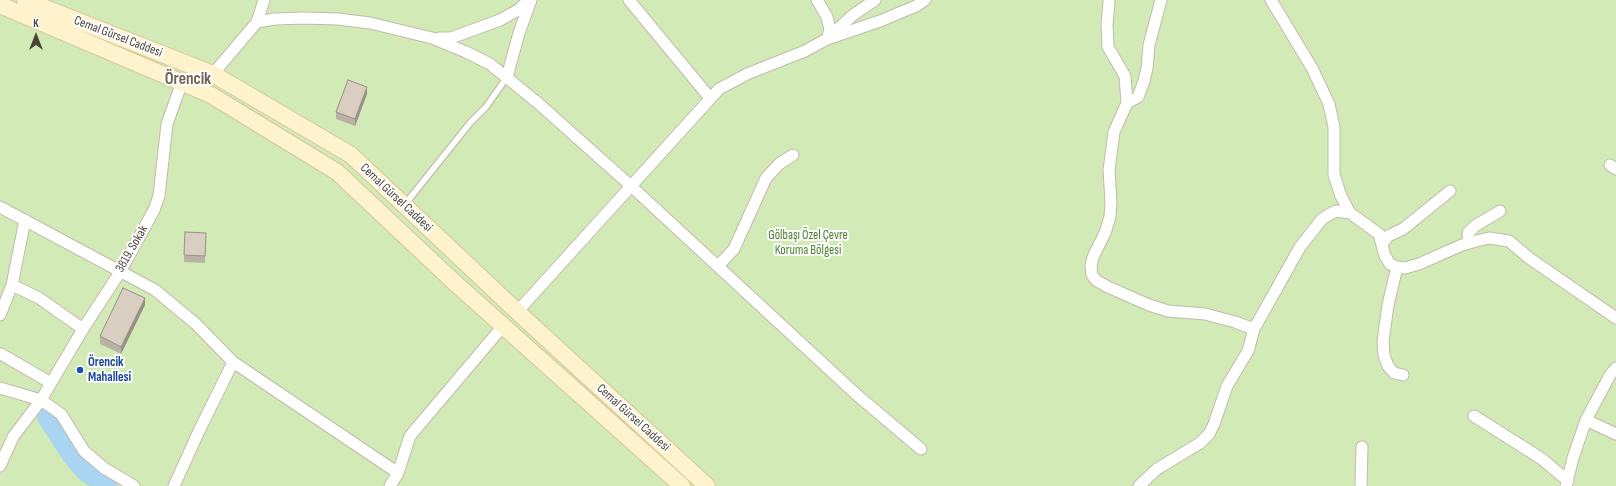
<!DOCTYPE html>
<html>
<head>
<meta charset="utf-8">
<style>
	body { margin:0 }
	#map { position:relative; width:1616px; height:486px; overflow:hidden; background:#f6f3ec; font-family:"Sofia Sans Condensed",sans-serif }
	canvas { display:block }
	.north { position:absolute; left:16px; top:16px; width:40px; height:40px; -webkit-text-stroke:3px #fff; paint-order:stroke; rotate:0deg; font-size:11px; font-weight:700; line-height:16px; text-align:center; color:#4b4439 }
	.north::after { content:''; display:block; margin:auto; width:14px; height:18px; background:#4b4439; clip-path:polygon(50% 0,100% 100%,50% 72%,0 100%) }
</style>
</head>
<body>
<div id="map">
<canvas width="1616" height="486"></canvas>
<div class="north">K</div>
</div>
<script>
const g = document.querySelector('canvas').getContext('2d');
g.lineJoin = 'round';
function fill(path, color) { g.fillStyle = color; g.fill(path, 'evenodd'); }
const poly = rows => new Path2D(rows.map(r => 'M' + r).join(''));
function trace(path, color, width, dash) { g.strokeStyle = color; g.lineWidth = width; g.lineCap = dash ? 'butt' : 'round'; g.setLineDash(dash || []); g.stroke(path); }
function drawText(font, color, halo, rows, align = 'center') {
  g.font = font + ' "Sofia Sans Condensed",sans-serif'; g.lineWidth = 4; g.setLineDash([]); g.textBaseline = 'middle'; g.strokeStyle = halo; g.fillStyle = color; for (const [text, x, y, turn = 0] of rows) {
    g.save(); g.translate(x, y); g.rotate((+turn || 0) * Math.PI / 180); g.textAlign = isNaN(turn) ? turn : align; if (halo) g.strokeText(text, 0, 0); g.fillText(text, 0, 0); g.restore();
  }
}
fill(poly([
	[0,0,1616,0,1616,486,0,486]
]), '#d2eab5');
trace(poly([
	[48,418,73,456,86,471,107,486]
]), '#a9d4f2', 21);
const lane = poly([
	[406,203,470,123,486,107,507,77]
]);
const street = poly([
	[629,0,710,98],
	[817,0,827,17,830,30,827,39],
	[1161,0,1149,45,1147,68,1144,81,1138,97,1127,103,1114,132,1109,170,1111,202,1110,217,1105,233,1093,257,1091,266,1092,275,1097,281,1108,287,1149,305,1168,311,1205,314,1235,322,1254,329],
	[1271,0,1312,68,1329,104,1334,127,1334,175,1341,196,1350,213,1379,234,1385,256,1390,264,1397,267,1405,268,1419,264,1462,245,1476,241,1489,238,1509,241,1529,258,1616,318],
	[1109,2,1107,25,1108,47,1125,76,1127,103],
	[257,22,275,19,303,18,338,19,370,23,432,38,466,52,490,64,538,103,631,186,857,395,921,449],
	[829,37,853,15,875,0],
	[439,38,451,38,500,20,518,10,529,0],
	[213,74,257,22,264,0],
	[507,77,519,33,531,0],
	[1610,165,1616,169],
	[0,207,155,290,196,324,233,362,398,473],
	[1383,243,1388,236,1403,229,1450,191],
	[1469,243,1468,233,1475,226,1500,211],
	[718,266,734,249,766,178,779,164,793,155],
	[1397,267,1388,305,1383,341,1384,355,1388,366,1394,373,1403,375],
	[12,285,39,298,83,329],
	[517,312,719,89,747,74,805,51,827,39,880,21,916,6,925,0],
	[0,315,12,285,25,220],
	[1,354,51,383],
	[0,388,41,400,61,414,84,451,104,468,134,486],
	[1474,416,1542,459,1568,481],
	[1586,420,1616,434],
	[0,466,13,437,41,400,83,329,120,272,154,210,159,196,167,124,182,82],
	[174,486,199,431,233,362],
	[390,486,398,473,410,436,503,326],
	[1139,486,1157,469,1200,443,1209,434,1214,424,1227,386,1248,351,1254,329,1300,247,1322,219,1330,214,1336,211,1350,213],
	[1361,486,1362,447],
	[1566,486,1573,458,1586,420,1610,375,1616,368]
]);
const secondary = poly([
	[25,0,213,74,351,155,524,318,707,486],
	[0,5,211,95,337,172,454,282,682,486]
]);
trace(lane, '#c2bbae', 8);
trace(street, '#c2bbae', 13);
trace(secondary, '#d6c79b', 18);
trace(lane, '#fff', 5.5);
trace(street, '#fff', 11);
trace(secondary, '#fff3cd', 16);
fill(poly([
	[367,94,355,126,336,119,336,112],
	[206,240,205,263,184,262,184,255],
	[145,305,121,354,100,344,100,336]
]), '#bab2a6');
fill(poly([
	[367,87,367,94,355,126,355,119],
	[145,298,145,305,121,354,121,347]
]), '#979187');
const building = poly([
	[348,80,367,87,355,119,336,112,348,80],
	[185,232,206,233,205,256,184,255,185,232],
	[123,288,145,298,121,347,100,336,123,288]
]);
fill(building, '#d8cfc1');
trace(building, '#979187', 1);
for (const [x, y, r, color] of [
	[80,370,4,"#1a4fb4"]
]) { const dot = new Path2D(); dot.arc(x, y, r, 0, 2 * Math.PI); g.fillStyle = color; g.fill(dot); trace(dot, '#fff', 1.5); }
drawText('13px', '#4b4439', '#fff', [
	["Cemal Gürsel Caddesi",118,37,21],
	["Cemal Gürsel Caddesi",396,198,43],
	["3819. Sokak",132,249,-60],
	["Cemal Gürsel Caddesi",633,418,42]
]);
drawText('13px', '#4a7f2a', '#fff', [
	["Gölbaşı Özel Çevre",808,236],
	["Koruma Bölgesi",808,251]
]);
drawText('bold 13px', '#164399', '#fff', [
	["Örencik",88,363],
	["Mahallesi",88,378]
], 'left');
drawText('bold 17px', '#6e6250', '#fff', [
	["Örencik",188,80]
]);
</script>
</body>
</html>
